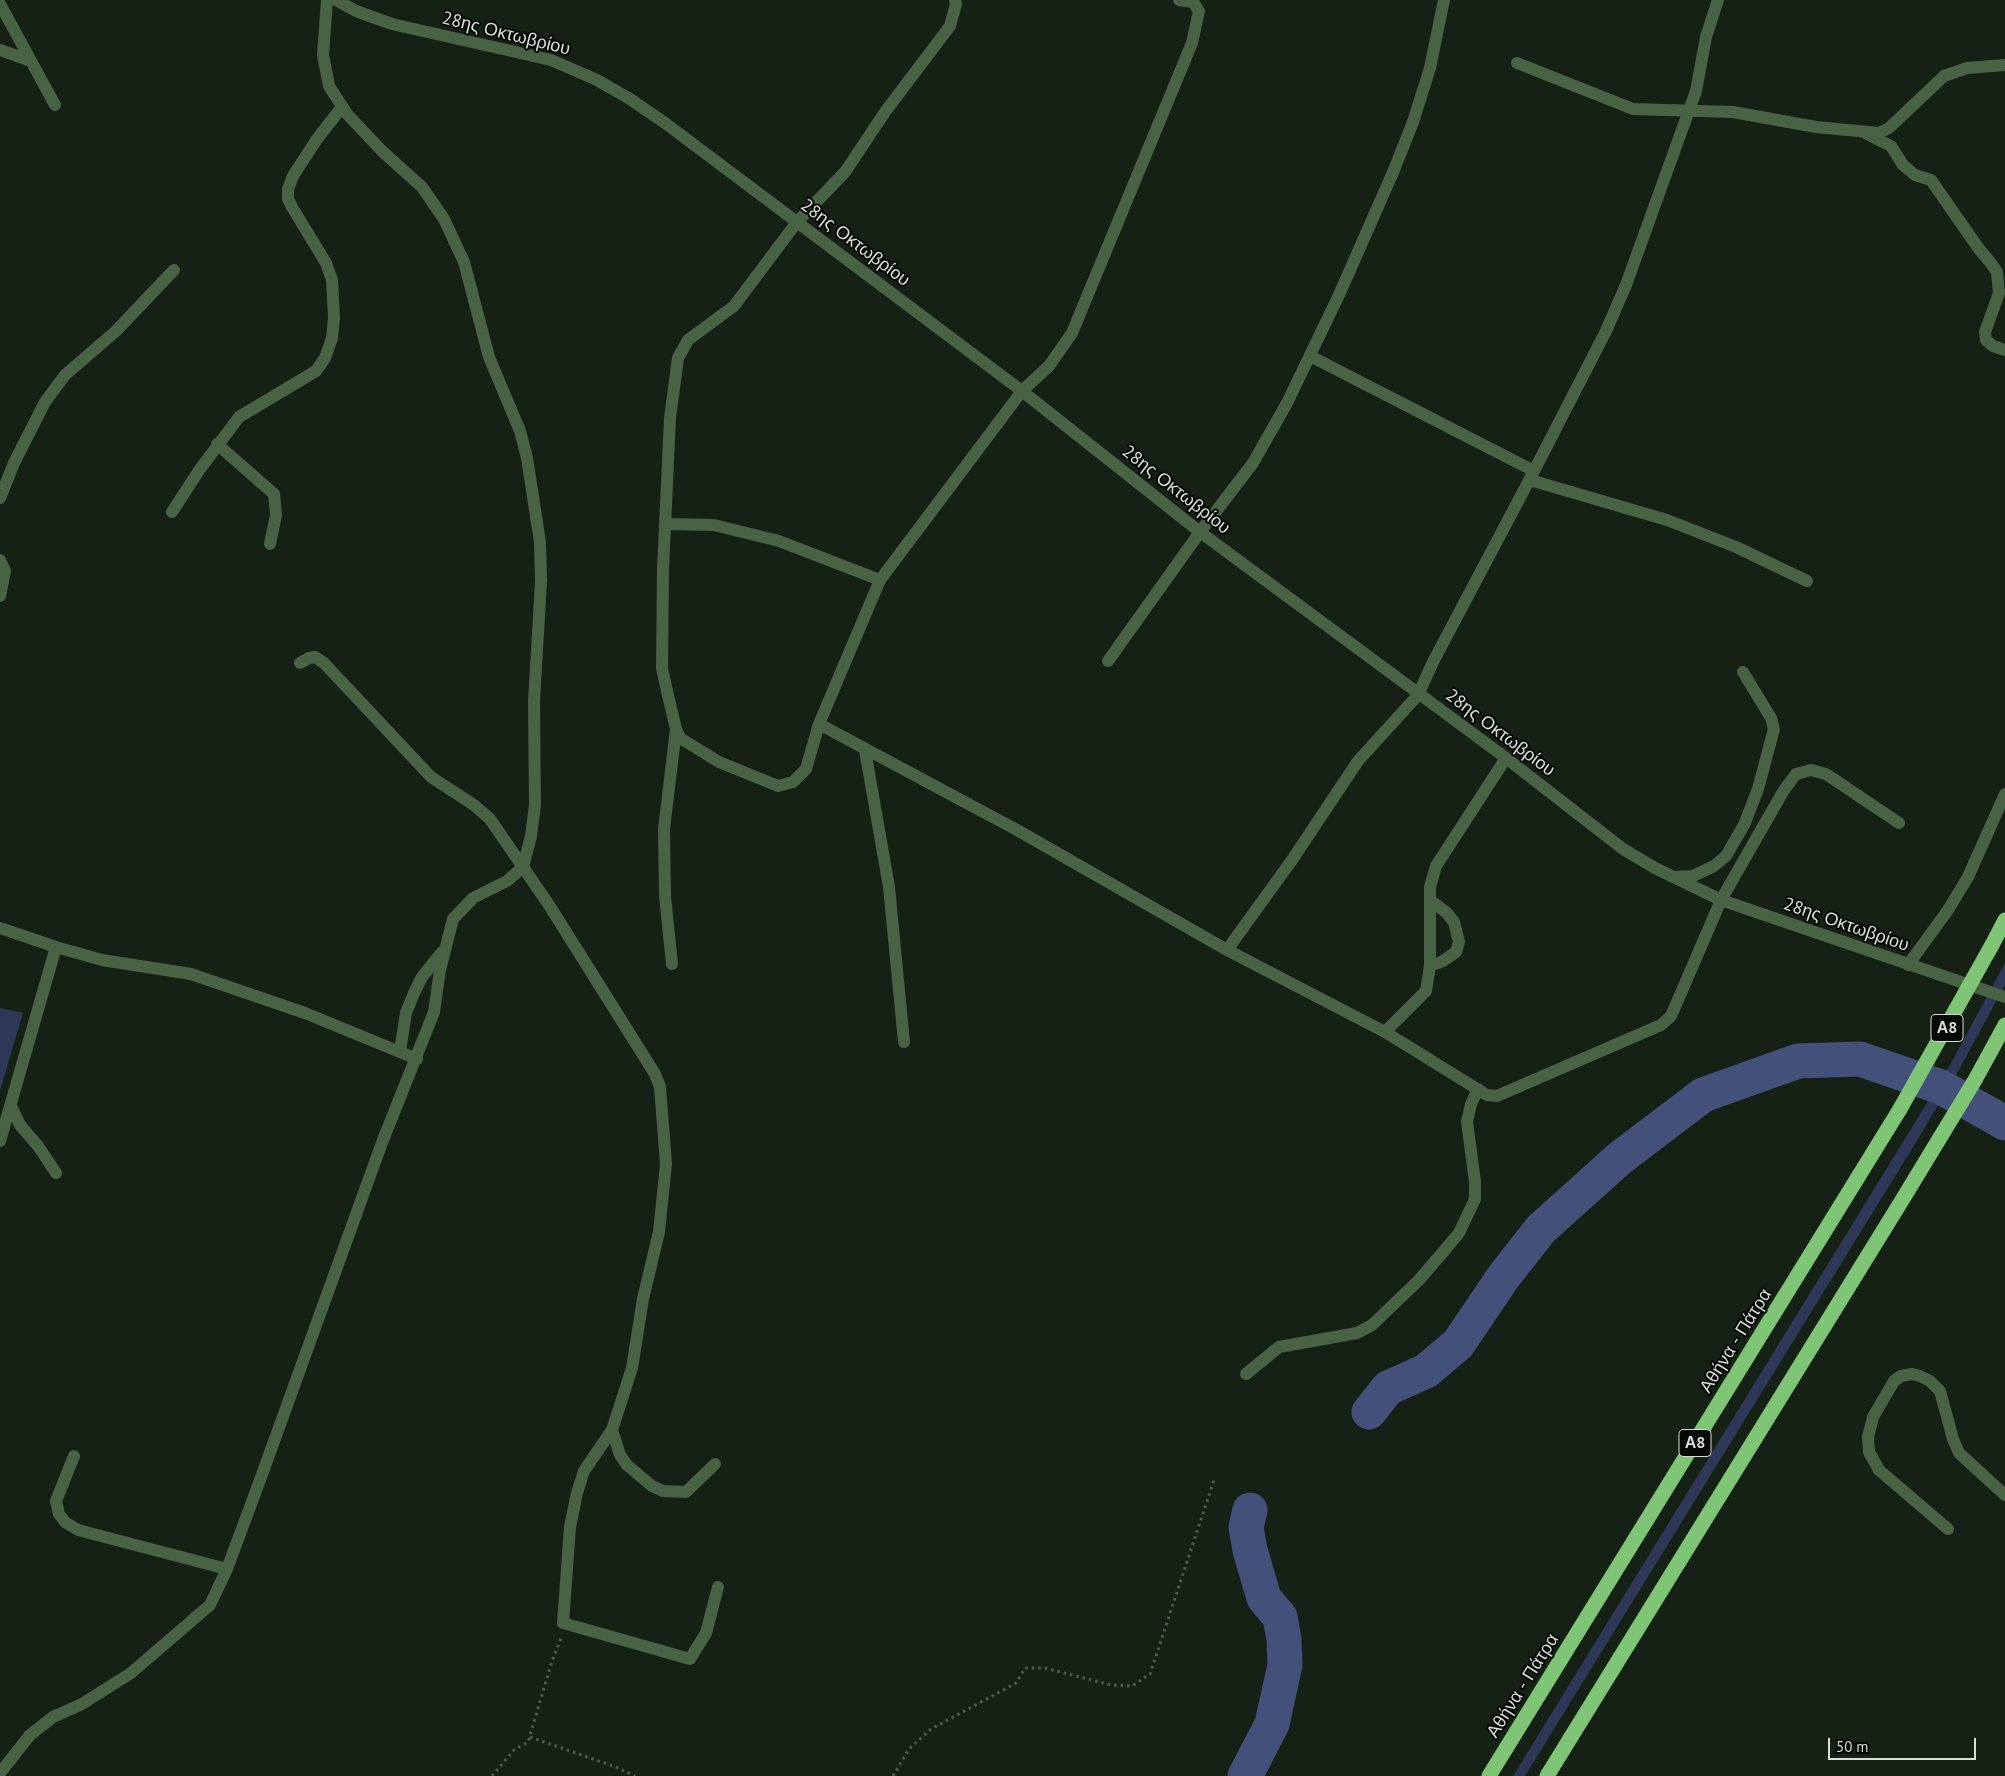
<!DOCTYPE html>
<html>
<head>
<meta charset="utf-8">
<style>
	body { margin:0 }
	#map { position:relative; width:2005px; height:1776px; overflow:hidden; background:#162115; font-family:"PT Sans",sans-serif }
	canvas { display:block }
	.scale { position:absolute; left:1828px; top:1738px; width:148px; height:22px; box-sizing:border-box; border:2px solid #d7dfd6; border-top:0; padding-left:6px; font-size:15px; line-height:18px; white-space:nowrap; color:#d7dfd6; -webkit-text-stroke:4px #050905; paint-order:stroke }
</style>
</head>
<body>
<div id="map">
<canvas width="2005" height="1776"></canvas>
<div class="scale">50 m</div>
</div>
<script>
const g = document.querySelector('canvas').getContext('2d');
g.lineJoin = 'round';
function fill(path, color) { g.fillStyle = color; g.fill(path, 'evenodd'); }
const poly = rows => new Path2D(rows.map(r => 'M' + r).join(''));
function trace(path, color, width, dash) { g.strokeStyle = color; g.lineWidth = width; g.lineCap = dash ? 'butt' : 'round'; g.setLineDash(dash || []); g.stroke(path); }
function drawText(font, color, halo, rows, align = 'center') {
  g.font = font + ' "PT Sans",sans-serif'; g.lineWidth = 4; g.setLineDash([]); g.textBaseline = 'middle'; g.strokeStyle = halo; g.fillStyle = color; for (const [text, x, y, turn = 0] of rows) {
    g.save(); g.translate(x, y); g.rotate((+turn || 0) * Math.PI / 180); g.textAlign = isNaN(turn) ? turn : align; if (halo) g.strokeText(text, 0, 0); g.fillText(text, 0, 0); g.restore();
  }
}
fill(poly([
	[2005,963,2005,985,1959,1070,1915,1144,1525,1776,1513,1776,1906,1137,1950,1065],
	[0,1008,23,1013,0,1091]
]), '#2d3758');
trace(poly([
	[1369,1412,1388,1388,1426,1371,1458,1344,1504,1276,1541,1229,1620,1158,1703,1095,1798,1061,1860,1059,1941,1087,2005,1123],
	[1245,1776,1272,1724,1285,1665,1284,1639,1280,1617,1264,1598,1250,1550,1246,1527,1250,1510]
]), '#43507a', 35);
trace(poly([
	[530,1737,616,1767,635,1776],
	[492,1776,514,1750,528,1742,552,1661,561,1638],
	[893,1776,909,1749,931,1729,1016,1683,1025,1668,1045,1668,1111,1685,1132,1686,1150,1674,1215,1477]
]), '#515b50', 3, [2.5, 4]);
trace(poly([
	[336,0,356,11,392,24,551,60,597,80,630,99,665,123,1022,391,1200,532,1506,758,1623,849,1655,868,1721,900,2005,997],
	[955,0,956,4,950,26,885,112,845,172,797,222,734,306,688,340,678,358,670,418,663,569,662,668,667,691,676,729,680,738,719,762,778,786,793,782,806,769,819,724,880,580,1022,391,1049,366,1072,333,1192,43,1199,11,1193,2,1179,0],
	[0,4,55,105],
	[0,50,31,61],
	[1517,63,1633,109,1733,112,1816,127,1879,133,1889,128,1944,76,1967,68,2005,65],
	[1867,134,1891,146,1903,165,1915,175,1931,180,1979,249,1990,262,1997,272,1999,293,1985,332,1986,340,1993,346,2005,350],
	[1310,356,1534,471],
	[217,444,274,494,276,515,270,544],
	[1530,480,1667,520,1736,547,1807,581],
	[0,498,14,463,45,402,65,375,116,331,174,270],
	[172,512,200,469,239,417,316,371,325,358,332,338,334,318,332,280,326,263,292,207,288,199,288,189,293,176,317,139,342,107],
	[666,524,714,525,779,541,880,580],
	[0,560,5,571,0,596],
	[1108,661,1200,532,1253,463,1287,403,1339,295,1394,170,1413,122,1430,68,1444,0],
	[300,663,309,658,315,657,324,663,431,777,474,805,490,819,549,905,655,1074,660,1087,666,1164,659,1232,643,1299,632,1368,612,1430,584,1471,577,1493,570,1527,563,1623,690,1659,706,1633,718,1587],
	[819,724,1017,830,1227,950,1385,1032,1487,1095,1497,1096,1661,1025,1671,1016,1721,900,1784,790,1796,774,1811,770,1826,774,1899,823],
	[865,750,889,887,904,1042],
	[1674,877,1693,876,1714,866,1726,856,1744,825,1758,789,1774,729,1771,718,1743,672],
	[1430,900,1447,913,1454,922,1459,942,1456,952,1443,961,1430,966],
	[0,928,56,947,102,960,191,974,305,1013,417,1059],
	[1227,950,1292,860,1358,761,1418,695,1433,662,1534,471,1606,331,1626,285,1696,91,1706,37,1718,0],
	[672,964,665,896,664,829,676,729],
	[1908,965,1948,910,1968,877,2005,794],
	[1385,1032,1426,991,1430,966,1430,887,1436,866,1506,758],
	[400,1051,406,1013,414,993,422,977,442,952],
	[11,1106,20,1125,38,1146,56,1173],
	[0,1141,56,947],
	[1246,1374,1279,1347,1357,1333,1372,1325,1419,1280,1449,1245,1459,1233,1475,1199,1475,1182,1467,1122,1471,1104,1478,1089],
	[612,1430,620,1455,627,1465,652,1486,663,1491,686,1492,715,1464],
	[74,1456,56,1501,59,1514,65,1522,78,1530,227,1569],
	[1948,1529,1879,1470,1869,1452,1868,1437,1873,1417,1894,1381,1901,1376,1912,1374,1920,1376,1930,1381,1940,1391,1953,1439,1959,1453,2005,1495],
	[0,1773,30,1735,53,1717,82,1704,131,1673,210,1605,227,1569,260,1480,383,1140,434,1012,440,970,453,919,473,898,507,881,523,867,531,836,535,805,534,701,541,581,540,542,527,458,520,431,489,357,464,262,444,219,422,187,382,151,347,114,329,86,323,55,327,0]
]), '#486344', 12);
trace(poly([
	[1992,945,2005,920],
	[1489,1776,1900,1109],
	[1547,1776,1904,1197,1975,1080,2005,1025]
]), '#7fc576', 15);
trace(poly([
	[1900,1109,1992,945]
]), '#7fc576', 15);
for (const [x, y, w] of [
	[1947,1028,32],
	[1695,1443,32]
]) { const box = new Path2D(); box.roundRect(x - w / 2, y - 13.5, w, 27, 4); g.fillStyle = '#050905'; g.fill(box); trace(box, '#d7dfd6', 1); }
drawText('bold 16px', '#d7dfd6', null, [
	["Α8",1947,1028],
	["Α8",1695,1443]
]);
drawText('18px', '#d7dfd6', '#050905', [
	["28ης Οκτωβρίου",506,34,14],
	["28ης Οκτωβρίου",855,243,37],
	["28ης Οκτωβρίου",1176,490,38],
	["28ης Οκτωβρίου",1500,733,37],
	["28ης Οκτωβρίου",1846,925,19],
	["Αθήνα - Πάτρα",1736,1341,-58],
	["Αθήνα - Πάτρα",1523,1686,-58]
]);
</script>
</body>
</html>
